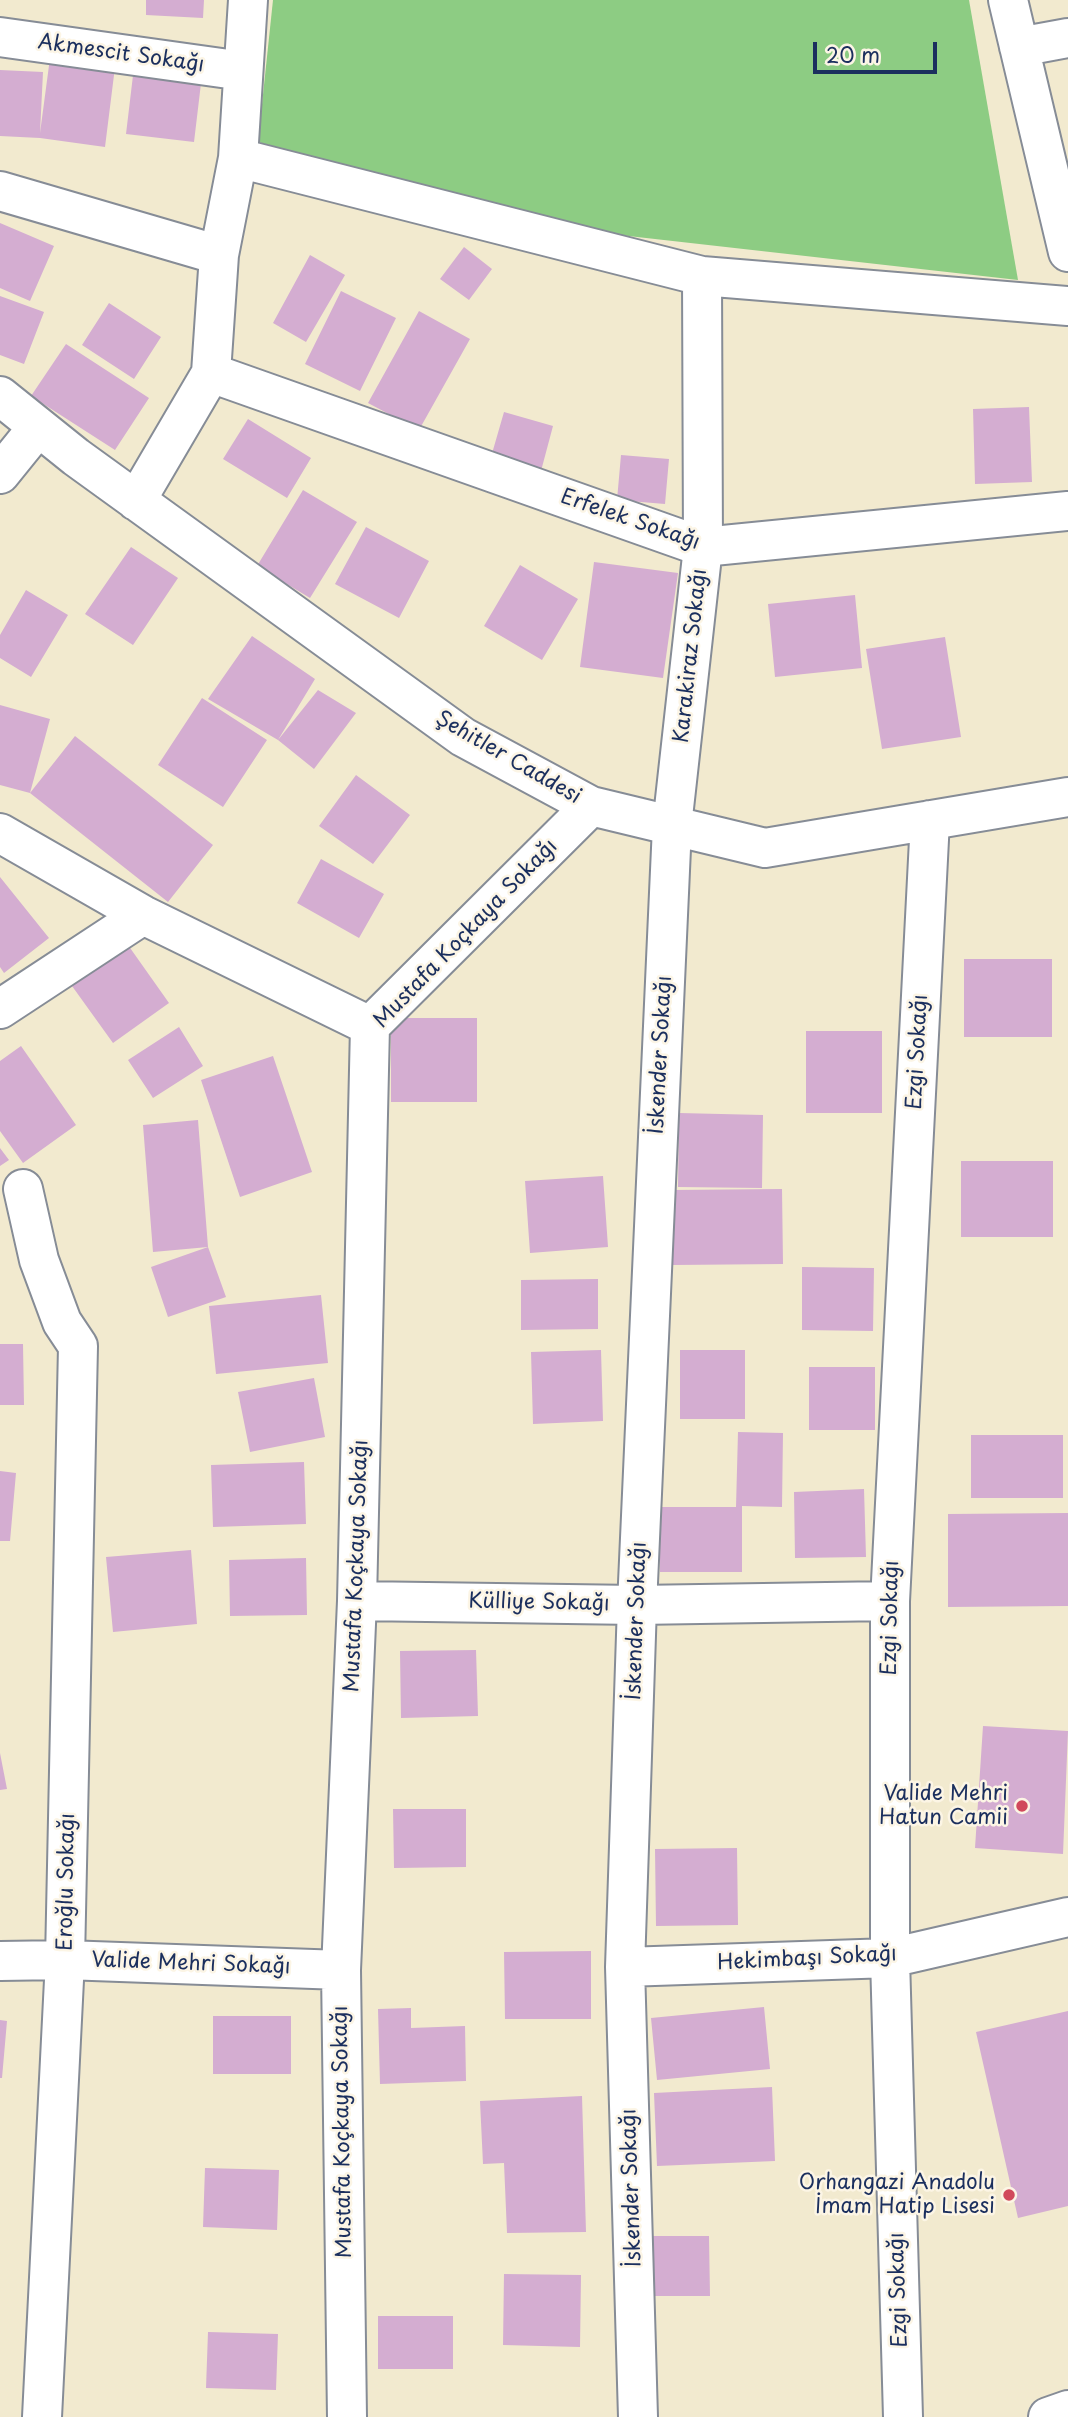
<!DOCTYPE html>
<html>
<head>
<meta charset="utf-8">
<style>
	body { margin:0 }
	#map { position:relative; width:1068px; height:2417px; overflow:hidden; background:#f2eacf; font-family:"Playpen Sans",sans-serif }
	canvas { display:block }
	.scale { position:absolute; left:813px; top:42px; width:124px; height:32px; box-sizing:border-box; border:4px solid #1b2f5e; border-top:0; padding-left:9px; font-size:21px; line-height:24px; white-space:nowrap; color:#1b2f5e; -webkit-text-stroke:5px #fcf5e5; paint-order:stroke }
</style>
</head>
<body>
<div id="map">
<canvas width="1068" height="2417"></canvas>
<div class="scale">20 m</div>
</div>
<script>
const g = document.querySelector('canvas').getContext('2d');
g.lineJoin = 'round';
function fill(path, color) { g.fillStyle = color; g.fill(path, 'evenodd'); }
const poly = rows => new Path2D(rows.map(r => 'M' + r).join(''));
function trace(path, color, width, dash) { g.strokeStyle = color; g.lineWidth = width; g.lineCap = dash ? 'butt' : 'round'; g.setLineDash(dash || []); g.stroke(path); }
function drawText(font, color, halo, rows, align = 'center') {
  g.font = font + ' "Playpen Sans",sans-serif'; g.lineWidth = 5; g.setLineDash([]); g.textBaseline = 'middle'; g.strokeStyle = halo; g.fillStyle = color; for (const [text, x, y, turn = 0] of rows) {
    g.save(); g.translate(x, y); g.rotate((+turn || 0) * Math.PI / 180); g.textAlign = isNaN(turn) ? turn : align; if (halo) g.strokeText(text, 0, 0); g.fillText(text, 0, 0); g.restore();
  }
}
fill(poly([
	[273,0,969,0,1018,280,593,232,258,142]
]), '#8dcc83');
fill(poly([
	[146,0,204,0,203,18,146,15],
	[50,58,115,67,105,147,40,138,0,136,0,70,43,72,40,133],
	[134,67,202,75,194,142,126,134],
	[0,223,54,246,30,301,0,288],
	[464,247,492,269,469,300,440,279],
	[310,255,345,275,306,342,273,323],
	[341,291,396,318,360,391,305,364],
	[0,296,44,312,24,364,0,355],
	[109,303,161,337,134,379,82,345],
	[419,311,470,339,419,430,368,403],
	[66,344,149,398,115,450,31,396],
	[1029,407,1032,482,975,484,973,409],
	[504,412,553,426,541,471,491,457],
	[248,419,311,458,287,498,223,459],
	[621,455,669,459,665,504,617,500],
	[303,490,357,522,310,598,257,566],
	[366,527,429,561,399,618,335,584],
	[131,547,178,578,133,645,85,614],
	[594,562,678,573,663,678,580,667],
	[520,565,578,599,542,660,484,626],
	[26,590,68,615,31,677,0,658,0,635],
	[855,595,862,668,775,677,768,604],
	[252,636,315,679,278,740,208,699],
	[945,637,961,737,882,749,866,649],
	[318,690,356,713,314,769,278,740],
	[202,698,267,740,223,807,158,765],
	[0,705,50,719,30,793,0,785],
	[75,736,213,845,168,902,30,793],
	[356,775,410,815,373,864,319,826],
	[321,859,384,894,359,938,297,903],
	[0,877,49,938,4,973,0,967],
	[128,945,169,1003,113,1043,72,986],
	[964,959,1052,959,1052,1037,964,1037],
	[391,1018,477,1018,477,1102,391,1102],
	[179,1027,203,1066,153,1098,128,1060],
	[806,1031,882,1031,882,1113,806,1113],
	[21,1046,76,1125,23,1163,0,1131,0,1061],
	[273,1056,312,1172,240,1197,201,1080],
	[679,1113,763,1115,762,1188,678,1187],
	[198,1120,208,1247,153,1252,143,1125],
	[0,1148,9,1160,0,1166],
	[961,1161,1053,1161,1053,1237,961,1237],
	[603,1176,608,1247,530,1253,525,1181],
	[782,1189,783,1264,673,1265,672,1190],
	[208,1247,226,1297,168,1317,151,1267],
	[802,1267,874,1268,873,1331,802,1330],
	[598,1279,598,1329,521,1330,521,1280],
	[321,1295,328,1363,216,1374,209,1306],
	[0,1344,23,1344,24,1405,0,1405],
	[601,1350,603,1421,533,1424,531,1352],
	[680,1350,745,1350,745,1419,680,1419],
	[809,1367,875,1367,875,1430,809,1430],
	[314,1378,325,1437,250,1452,238,1392],
	[738,1432,783,1433,782,1507,742,1506,742,1572,660,1572,660,1507,736,1507],
	[971,1435,1063,1435,1063,1498,971,1498],
	[304,1462,306,1524,213,1527,211,1465],
	[0,1471,16,1473,10,1541,0,1541],
	[864,1489,866,1557,795,1558,794,1492],
	[1068,1513,1068,1606,948,1607,948,1514],
	[191,1550,197,1624,113,1632,106,1557],
	[306,1558,307,1615,230,1616,229,1560],
	[476,1650,478,1716,401,1718,400,1651],
	[983,1726,1068,1731,1063,1854,975,1848],
	[0,1753,7,1789,0,1790],
	[393,1809,466,1809,466,1867,394,1868],
	[737,1848,738,1925,656,1926,655,1849],
	[591,1951,591,2019,505,2019,504,1952],
	[764,2007,770,2069,657,2080,651,2018],
	[411,2008,411,2028,465,2026,466,2081,380,2084,378,2009],
	[1068,2011,1068,2206,1018,2218,976,2032],
	[213,2016,291,2016,291,2074,213,2074],
	[0,2020,7,2021,2,2078,0,2078],
	[772,2087,775,2161,657,2166,654,2093],
	[582,2096,586,2232,507,2233,504,2163,483,2164,480,2101],
	[205,2168,279,2170,277,2230,203,2227],
	[647,2236,709,2236,710,2296,647,2296],
	[504,2274,581,2275,580,2347,503,2345],
	[378,2316,453,2316,453,2369,378,2369],
	[208,2332,278,2334,276,2390,206,2388]
]), '#d4add1');
const minor = poly([
	[1008,0,1068,252],
	[0,37,243,71],
	[1019,47,1068,38],
	[238,158,702,276,1068,306],
	[0,191,219,255],
	[211,373,703,547,1068,511],
	[0,396,76,457,463,737,591,806,765,848,1068,797],
	[0,474,38,427],
	[136,501,211,373,219,255,238,158,248,0],
	[0,833,143,915,370,1026],
	[0,1009,143,915],
	[23,1189,39,1260,62,1322,78,1346,65,1960,42,2417],
	[357,1601,637,1605,890,1601],
	[0,1961,65,1960,341,1970],
	[625,1967,890,1958,1068,1917],
	[347,2417,341,1970,357,1601,370,1026,591,806],
	[638,2417,625,1967,637,1605,672,826,703,547,702,276],
	[903,2417,890,1958,890,1601,930,820],
	[1048,2417,1068,2410]
]);
trace(minor, '#868c96', 42);
trace(minor, '#fff', 38);
for (const [x, y, r, color] of [
	[1022,1806,7,"#d1495b"],
	[1009,2195,7,"#d1495b"]
]) { const dot = new Path2D(); dot.arc(x, y, r, 0, 2 * Math.PI); g.fillStyle = color; g.fill(dot); trace(dot, '#fcf5e5', 2.5); }
drawText('21px', '#1b2f5e', '#fcf5e5', [
	["Akmescit Sokağı",121,54,8],
	["Erfelek Sokağı",630,520,19],
	["Karakiraz Sokağı",691,656,-84],
	["Şehitler Caddesi",508,758,30],
	["Mustafa Koçkaya Sokağı",466,934,-46],
	["Ezgi Sokağı",918,1052,-87],
	["İskender Sokağı",661,1055,-87],
	["Mustafa Koçkaya Sokağı",357,1566,-88],
	["Külliye Sokağı",539,1603,1],
	["Ezgi Sokağı",891,1618,-89],
	["İskender Sokağı",637,1621,-88],
	["Eroğlu Sokağı",67,1882,-89],
	["Hekimbaşı Sokağı",807,1959,-3],
	["Valide Mehri Sokağı",191,1964,2],
	["Mustafa Koçkaya Sokağı",343,2132,-91],
	["İskender Sokağı",632,2188,-92],
	["Ezgi Sokağı",899,2290,-92]
]);
drawText('21px', '#1b2f5e', '#fcf5e5', [
	["Valide Mehri",1008,1794],
	["Hatun Camii",1008,1818],
	["Orhangazi Anadolu",995,2183],
	["İmam Hatip Lisesi",995,2207]
], 'right');
</script>
</body>
</html>
